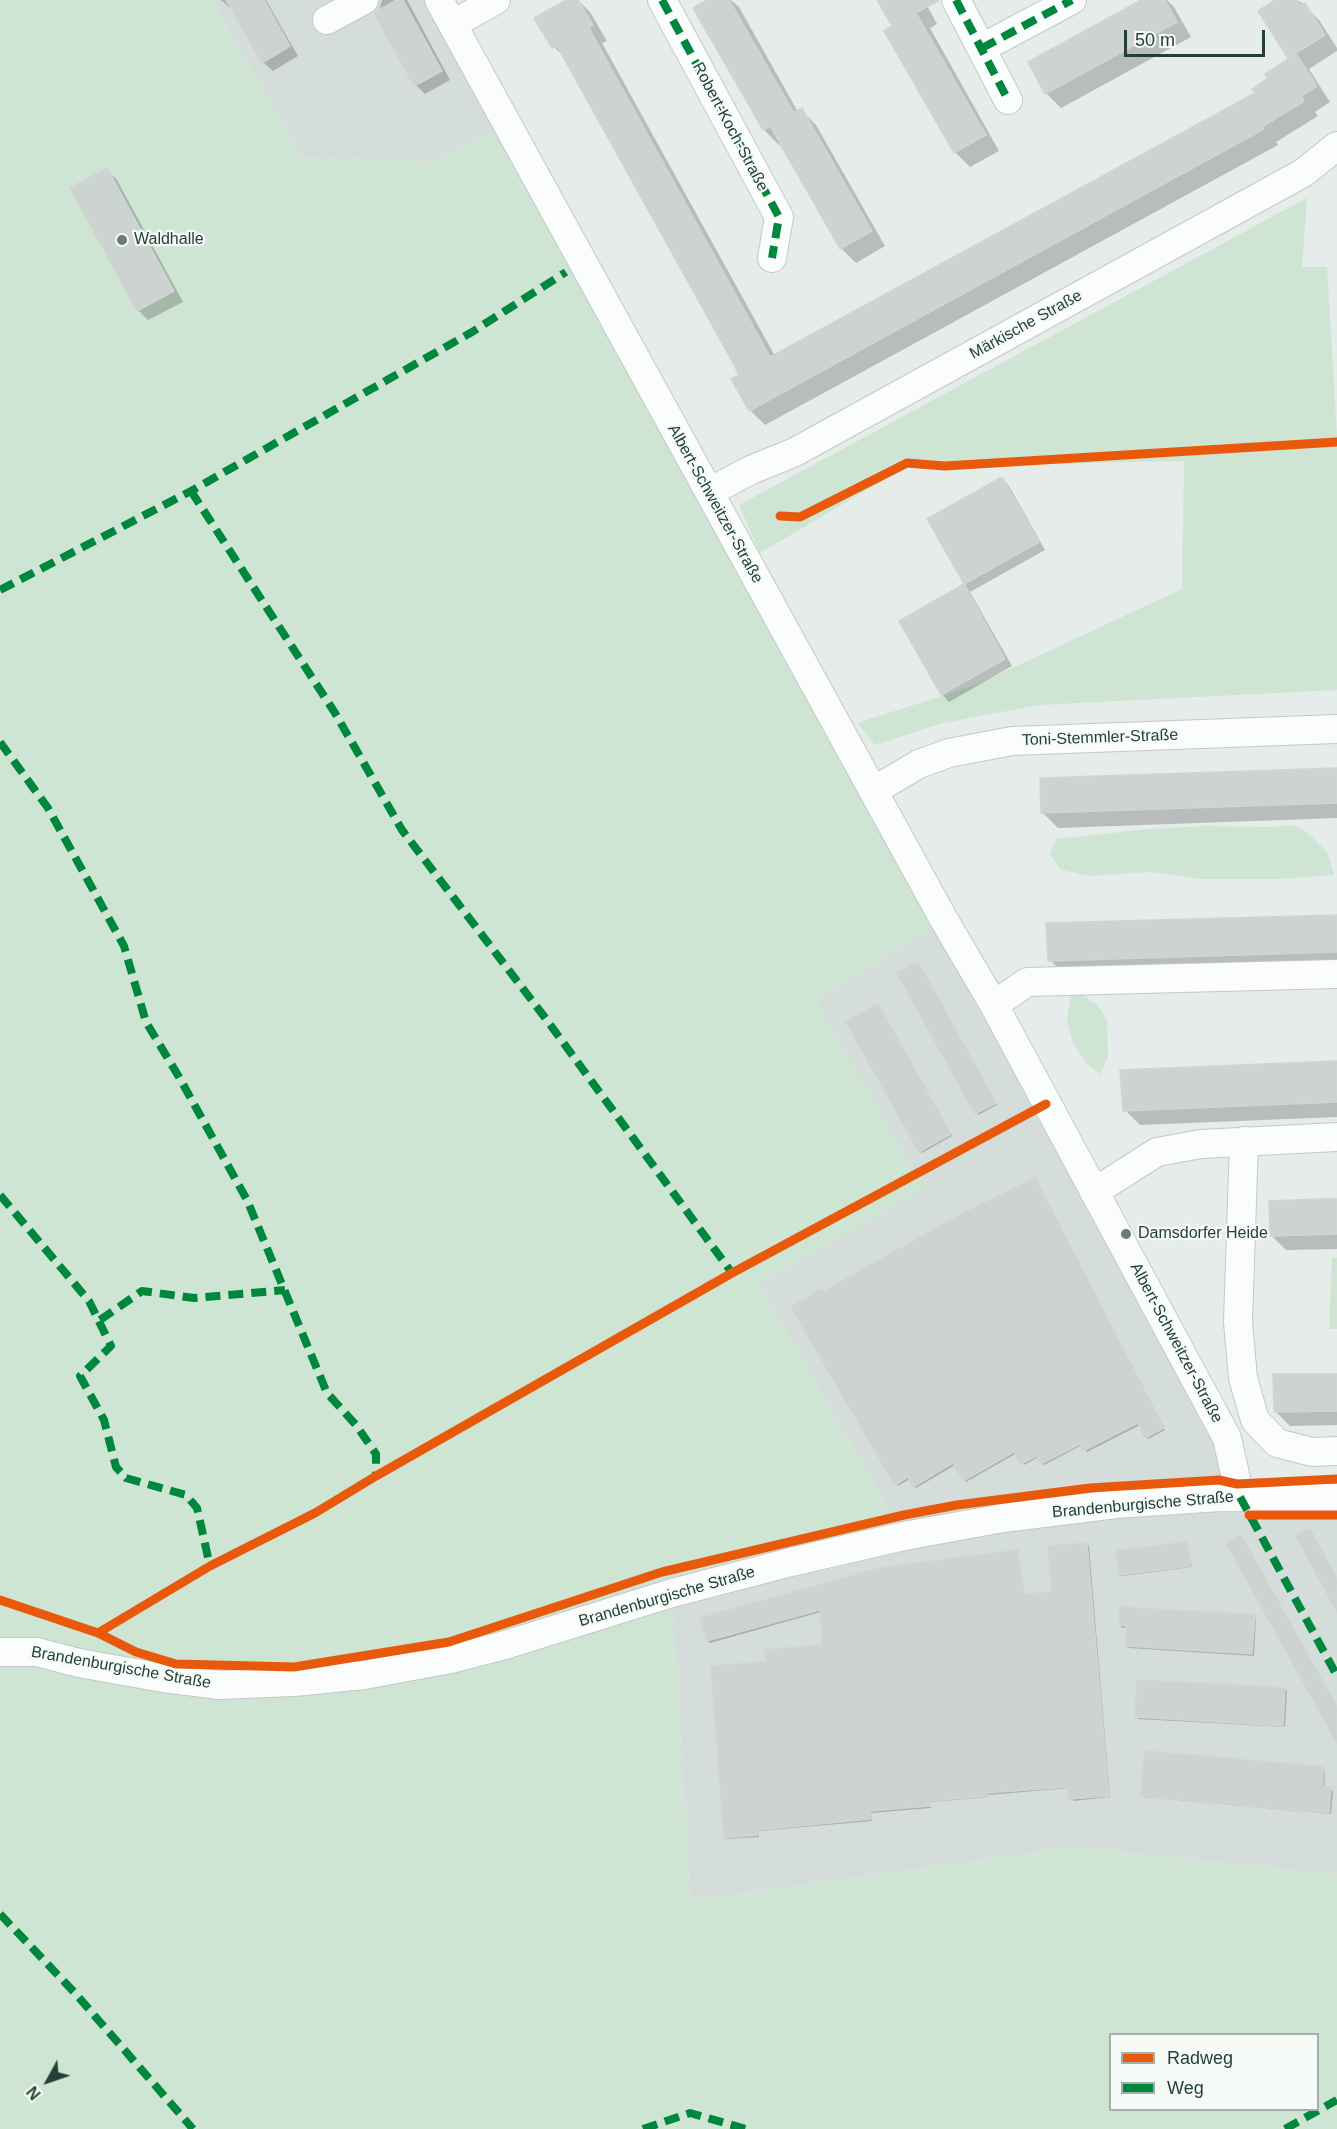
<!DOCTYPE html>
<html>
<head>
<meta charset="utf-8">
<style>
	body { margin:0 }
	#map { position:relative; width:1337px; height:2129px; overflow:hidden; background:#e6ece9; font-family:Arial,sans-serif }
	canvas { display:block }
	.legend { position:absolute; left:1109px; top:2033px; width:210px; height:78px; box-sizing:border-box; background:#f5faf7; border:2px solid #a1b0aa; margin:0; padding:8px 10px; list-style:none; font-size:18px; color:#234136 }
	.legend li { display:flex; align-items:center; gap:12px; height:30px }
	.legend b { width:30px; border:2px solid #a1b0aa }
	.north { position:absolute; left:18px; top:2051px; width:60px; height:60px; -webkit-text-stroke:4px #f5faf7; paint-order:stroke; rotate:230deg; font-size:16px; font-weight:700; line-height:24px; text-align:center; color:#234136 }
	.north::after { content:''; display:block; margin:auto; width:21px; height:27px; background:#234136; clip-path:polygon(50% 0,100% 100%,50% 72%,0 100%) }
	.scale { position:absolute; left:1124px; top:30px; width:141px; height:27px; box-sizing:border-box; border:3px solid #234136; border-top:0; padding-left:8px; font-size:18px; line-height:21px; white-space:nowrap; color:#234136; -webkit-text-stroke:4px #f5faf7; paint-order:stroke }
</style>
</head>
<body>
<div id="map">
<canvas width="1337" height="2129"></canvas>
<ul class="legend">
<li><b style="height:8px;background:#e8590c"></b>Radweg</li>
<li><b style="height:8px;background:#00873e"></b>Weg</li>
</ul>
<div class="north">N</div>
<div class="scale">50 m</div>
</div>
<script>
const g = document.querySelector('canvas').getContext('2d');
g.lineJoin = 'round';
function fill(path, color) { g.fillStyle = color; g.fill(path, 'evenodd'); }
const poly = rows => new Path2D(rows.map(r => 'M' + r).join(''));
function trace(path, color, width, dash) { g.strokeStyle = color; g.lineWidth = width; g.lineCap = dash ? 'butt' : 'round'; g.setLineDash(dash || []); g.stroke(path); }
function drawText(font, color, halo, rows, align = 'center') {
  g.font = font + ' Arial,sans-serif'; g.lineWidth = 4.5; g.setLineDash([]); g.textBaseline = 'middle'; g.strokeStyle = halo; g.fillStyle = color; for (const [text, x, y, turn = 0] of rows) {
    g.save(); g.translate(x, y); g.rotate((+turn || 0) * Math.PI / 180); g.textAlign = isNaN(turn) ? turn : align; if (halo) g.strokeText(text, 0, 0); g.fillText(text, 0, 0); g.restore();
  }
}
fill(poly([
	[211,0,427,0,496,130,430,163,303,157],
	[933,927,1120,1239,1240,1497,1337,1498,1337,1875,1075,1847,690,1901,672,1593,904,1536,759,1284,924,1189,816,1001]
]), '#d4ddd9');
fill(poly([
	[0,0,211,0,303,157,430,163,496,130,933,927,816,1001,925,1189,759,1284,904,1536,672,1593,690,1901,1075,1847,1337,1875,1337,2129,0,2129],
	[1110,2034,1318,2034,1318,2110,1110,2110],
	[1307,198,1302,267,1327,267,1337,436,1337,690,1040,705,943,723,875,745,857,723,976,685,1182,589,1184,461,906,467,760,553,739,505],
	[1295,825,1308,833,1328,853,1334,875,1277,879,1204,879,1149,872,1089,876,1061,870,1050,854,1056,839,1148,829,1206,826,1269,827],
	[1075,989,1097,1005,1107,1020,1108,1057,1100,1074,1086,1063,1073,1043,1067,1020,1070,1000],
	[1332,1258,1337,1258,1337,1329,1329,1329]
]), '#cfe5d4');
fill(poly([
	[221,0,266,0,298,56,273,71,263,62,232,7,230,8],
	[382,0,407,0,450,80,425,94,416,85,379,11],
	[569,0,578,0,590,12,607,41,602,43,775,356,1257,94,1291,59,1289,57,1278,0,1297,0,1304,5,1319,20,1337,48,1337,51,1309,69,1330,102,1315,112,1318,116,1276,142,1278,145,765,425,750,410,741,375,567,60,554,47],
	[710,0,731,0,739,7,798,112,801,110,816,125,885,246,856,263,841,248,782,143,779,145,764,130,695,9],
	[879,0,924,0,937,24,930,28,999,151,970,167,955,152,886,31,894,27],
	[1144,0,1167,0,1174,7,1191,37,1061,108,1046,93],
	[107,170,117,180,183,302,148,320,138,310,72,189],
	[1002,479,1009,486,1045,550,970,592,1012,666,949,702,942,694,901,622,966,585,929,520],
	[1337,769,1337,818,1058,828,1043,813],
	[1337,917,1337,967,1065,975,1050,960],
	[920,965,997,1105,978,1115,899,974],
	[880,1008,952,1136,922,1153,920,1151],
	[1337,1062,1337,1117,1140,1125,1125,1110],
	[1037,1182,1165,1430,1148,1439,1140,1425,1087,1452,1082,1445,1044,1465,1039,1457,1024,1465,1017,1453,966,1482,955,1465,916,1488,910,1479,898,1486,824,1293],
	[1337,1200,1337,1249,1286,1250,1271,1235],
	[1337,1376,1337,1425,1290,1426,1275,1411],
	[1187,1543,1192,1567,1122,1576,1120,1575],
	[1087,1544,1089,1546,1110,1797,1073,1801,1070,1788,988,1795,988,1797,930,1802,931,1808,871,1813,872,1821,759,1831,759,1837,727,1839,725,1837,768,1663,824,1647,821,1612,710,1643,708,1641,881,1570,1023,1602,1053,1594],
	[1121,1608,1254,1617,1256,1618,1254,1656,1129,1648,1127,1646,1128,1626,1122,1628,1120,1626],
	[1285,1689,1287,1691,1285,1727,1138,1719,1136,1717],
	[1323,1769,1325,1770,1324,1788,1333,1791,1331,1814,1144,1797,1142,1795]
]), '#0003');
const building = poly([
	[226,0,264,0,290,46,262,63,226,0],
	[396,0,403,0,442,71,414,86,374,13,396,0],
	[566,0,578,0,593,25,589,28,770,357,1255,93,1252,89,1268,78,1265,74,1296,54,1317,86,1301,96,1304,101,1262,127,1264,129,749,411,731,379,739,375,733,363,557,46,552,48,534,18,566,0],
	[707,0,729,0,794,113,802,108,872,231,840,249,770,126,763,130,693,8,707,0],
	[877,0,939,0,916,13,986,135,954,153,884,31,892,26,877,0],
	[1141,0,1165,0,1177,22,1045,94,1028,62,1141,0],
	[1275,0,1296,0,1300,6,1305,3,1325,35,1288,58,1258,11,1275,0],
	[107,168,174,291,137,311,70,188,107,168],
	[1002,477,1039,542,964,584,927,519,1002,477],
	[964,584,1005,659,941,695,899,621,964,584],
	[1337,768,1337,803,1041,813,1040,778,1337,768],
	[1337,915,1337,952,1048,961,1046,923,1337,915],
	[918,962,996,1103,975,1114,897,973,918,962],
	[878,1004,951,1134,919,1152,846,1022,878,1004],
	[1337,1061,1337,1102,1123,1111,1120,1070,1337,1061],
	[1035,1178,1164,1428,1145,1438,1138,1423,1083,1451,1080,1444,1041,1464,1037,1456,1021,1464,1014,1452,963,1481,953,1463,913,1487,908,1477,895,1485,791,1307,822,1289,823,1292,958,1216,1035,1178],
	[1321,1199,1337,1199,1337,1234,1270,1236,1269,1201,1321,1199],
	[1273,1374,1337,1374,1337,1411,1274,1412,1273,1374],
	[1310,1529,1337,1579,1337,1612,1296,1536,1310,1529],
	[1241,1535,1337,1707,1337,1743,1226,1543,1241,1535],
	[1187,1542,1191,1566,1119,1575,1116,1551,1187,1542],
	[1087,1543,1109,1796,1069,1799,1068,1787,987,1793,987,1796,929,1801,930,1806,870,1811,871,1819,758,1830,758,1835,724,1838,711,1666,766,1662,765,1650,823,1645,820,1610,707,1641,700,1618,880,1568,1018,1550,1024,1594,1052,1592,1048,1546,1087,1543],
	[1120,1607,1255,1615,1252,1654,1125,1646,1127,1625,1119,1626,1120,1607],
	[1137,1680,1285,1688,1283,1726,1135,1717,1137,1680],
	[1145,1751,1324,1767,1322,1787,1331,1787,1329,1813,1141,1796,1145,1751]
]);
fill(building, '#cdd3d0');
trace(building, '#cfd5d2', 1.5);
const minor = poly([
	[439,0,943,918,994,1005,1227,1438,1240,1497],
	[662,0,779,217,772,258],
	[956,0,1008,100],
	[327,20,364,0],
	[453,24,496,0],
	[982,48,1072,0],
	[709,492,751,470,795,452,1303,173,1337,146],
	[873,791,919,764,949,753,1012,741,1337,729],
	[994,1005,1027,982,1337,974],
	[1244,1141,1238,1322,1243,1378,1255,1420,1277,1443,1312,1452,1337,1451],
	[1094,1192,1157,1152,1201,1144,1337,1137],
	[0,1652,37,1652,79,1663,163,1678,220,1685,294,1682,364,1675,451,1659,505,1645,672,1593,791,1562,904,1536,1003,1518,1116,1504,1220,1497,1337,1498]
]);
trace(minor, '#c3c9c6', 30);
trace(minor, '#fbfcfc', 28);
trace(poly([
	[662,0,779,217,772,258],
	[956,0,1008,100],
	[982,48,1072,0],
	[191,491,335,713,402,830,543,1015,732,1273],
	[0,590,191,491,472,332,566,272],
	[0,742,48,808,124,946,146,1022,179,1077,247,1200,327,1393,356,1425,376,1454,376,1476],
	[0,1195,89,1301,111,1346,80,1376,104,1420,116,1467,126,1478,186,1495,197,1508,210,1566],
	[100,1320,142,1291,194,1298,285,1290],
	[1240,1497,1337,1676],
	[0,1914,74,1992,193,2129],
	[643,2129,690,2113,746,2129],
	[1285,2129,1337,2100]
]), '#00873e', 8, [15, 8]);
trace(poly([
	[780,516,800,517,907,463,945,466,1337,442],
	[1249,1515,1337,1515],
	[0,1600,98,1633,136,1652,176,1664,294,1667,449,1642,662,1572,904,1515,957,1505,1090,1488,1219,1480,1237,1484,1337,1479],
	[98,1633,210,1566,315,1513,376,1476,732,1273,1046,1104]
]), '#e8590c', 9);
for (const [x, y, r, color] of [
	[122,240,6,"#677d75"],
	[1126,1234,6,"#677d75"]
]) { const dot = new Path2D(); dot.arc(x, y, r, 0, 2 * Math.PI); g.fillStyle = color; g.fill(dot); trace(dot, '#f5faf7', 2); }
drawText('16px', '#234136', '#f5faf7', [
	["Robert-Koch-Straße",730,127,62],
	["Märkische Straße",1026,325,-29],
	["Albert-Schweitzer-Straße",715,504,61],
	["Toni-Stemmler-Straße",1100,738,-2],
	["Albert-Schweitzer-Straße",1176,1343,62],
	["Brandenburgische Straße",1143,1505,-5],
	["Brandenburgische Straße",667,1597,-16],
	["Brandenburgische Straße",121,1668,10]
]);
drawText('16px', '#234136', '#f5faf7', [
	["Waldhalle",134,240],
	["Damsdorfer Heide",1138,1234]
], 'left');
</script>
</body>
</html>
